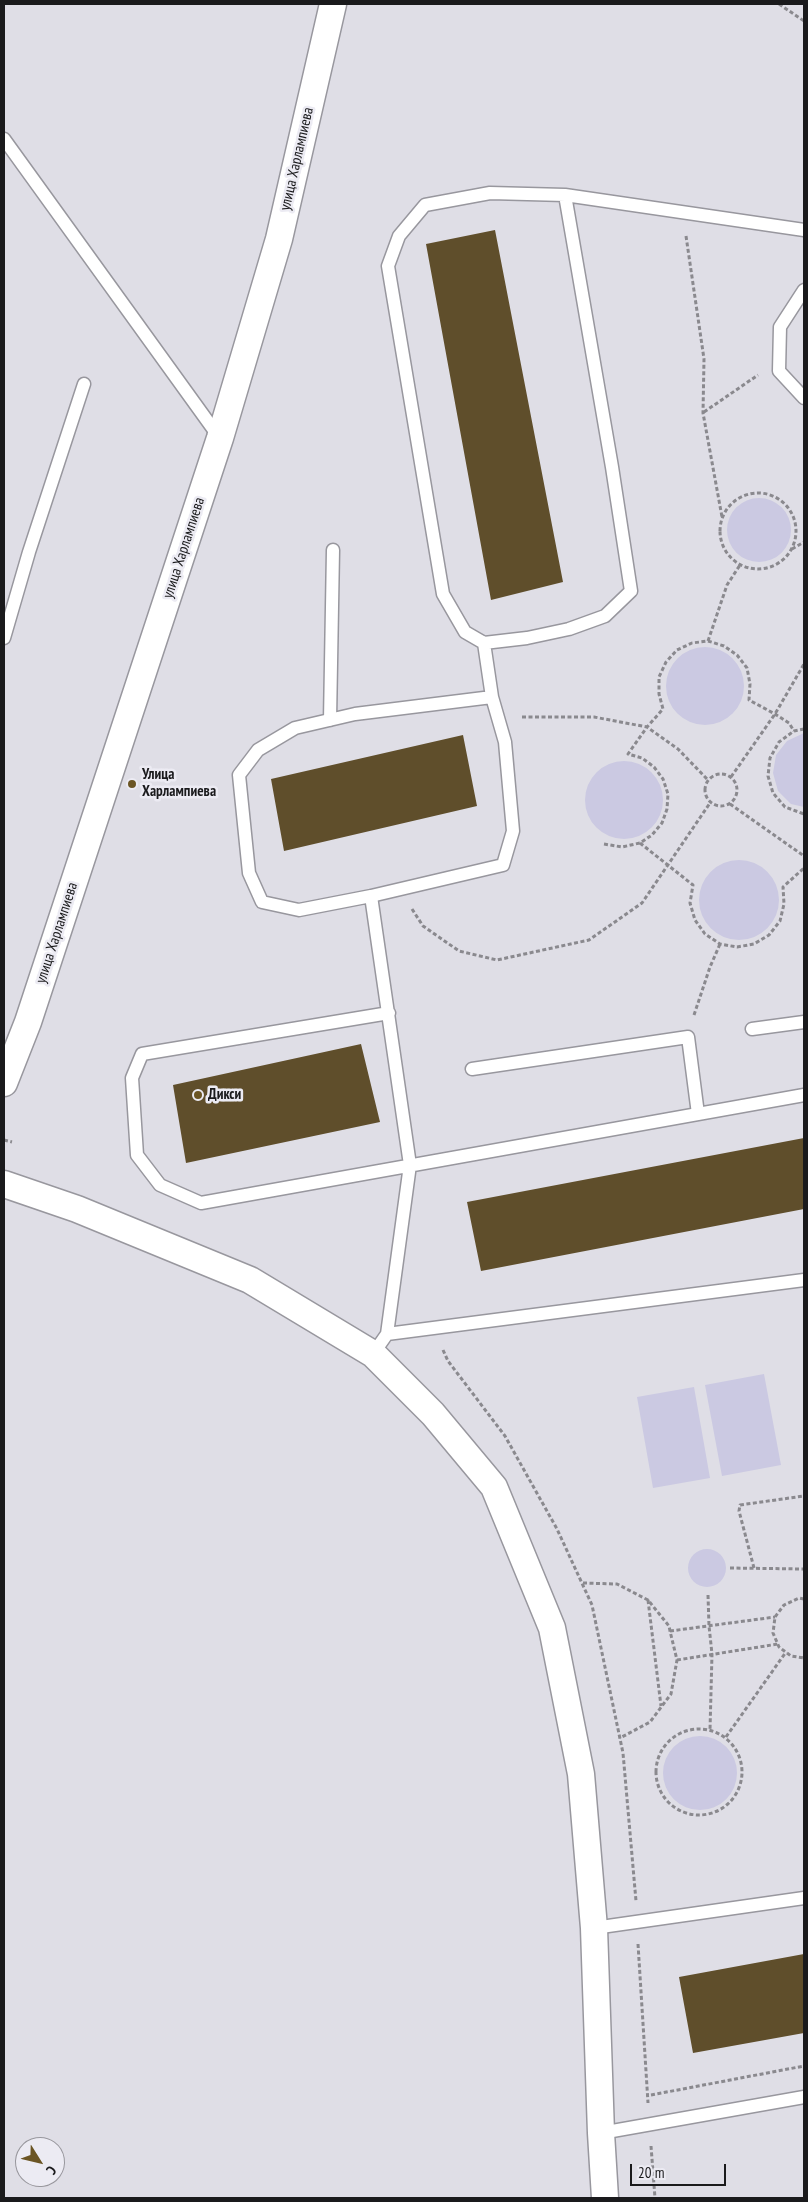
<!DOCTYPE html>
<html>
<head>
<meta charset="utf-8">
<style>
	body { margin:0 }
	#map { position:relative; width:808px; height:2202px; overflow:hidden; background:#dfdee6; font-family:"PT Sans Narrow",sans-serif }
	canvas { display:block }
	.frame { position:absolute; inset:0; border:5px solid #1a1a1c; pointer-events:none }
	.north { position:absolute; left:15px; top:2137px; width:50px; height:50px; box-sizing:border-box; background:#ecebf3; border:1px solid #98979d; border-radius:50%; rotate:126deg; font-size:14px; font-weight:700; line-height:20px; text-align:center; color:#1a1a1c }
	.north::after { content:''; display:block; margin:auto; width:18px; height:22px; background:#6b5524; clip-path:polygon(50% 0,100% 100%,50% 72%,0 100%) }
	.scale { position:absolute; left:630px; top:2164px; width:96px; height:22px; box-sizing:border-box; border:2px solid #1a1a1c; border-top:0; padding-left:6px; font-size:15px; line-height:18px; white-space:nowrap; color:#1a1a1c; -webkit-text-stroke:4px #ecebf3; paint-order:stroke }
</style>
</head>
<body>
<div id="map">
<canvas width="808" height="2202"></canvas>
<div class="frame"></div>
<div class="north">С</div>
<div class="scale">20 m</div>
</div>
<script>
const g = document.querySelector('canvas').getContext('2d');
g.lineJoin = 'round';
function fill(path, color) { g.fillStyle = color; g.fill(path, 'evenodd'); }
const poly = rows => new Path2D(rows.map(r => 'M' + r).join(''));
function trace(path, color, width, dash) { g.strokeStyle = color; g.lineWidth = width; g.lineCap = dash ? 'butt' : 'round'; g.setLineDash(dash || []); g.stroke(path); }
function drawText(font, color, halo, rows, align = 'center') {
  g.font = font + ' "PT Sans Narrow",sans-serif'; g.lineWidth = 5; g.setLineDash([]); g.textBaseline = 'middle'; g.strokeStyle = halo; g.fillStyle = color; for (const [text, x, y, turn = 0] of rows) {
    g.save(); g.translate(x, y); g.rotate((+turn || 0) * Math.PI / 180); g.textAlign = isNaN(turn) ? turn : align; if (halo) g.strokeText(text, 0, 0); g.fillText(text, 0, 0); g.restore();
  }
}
fill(poly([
	'727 530a32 32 0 1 1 64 0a32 32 0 1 1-64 0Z',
	'666 686a39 39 0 1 1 78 0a39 39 0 1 1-78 0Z',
	[804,733,804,807,791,804,778,791,773,773,776,755,787,741],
	'585 800a39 39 0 1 1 78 0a39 39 0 1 1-78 0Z',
	'699 900a40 40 0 1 1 80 0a40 40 0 1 1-80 0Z',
	[764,1374,781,1465,722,1476,705,1385],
	[694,1387,710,1478,653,1488,637,1397],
	'688 1568a19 19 0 1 1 38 0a19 19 0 1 1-38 0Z',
	'663 1773a37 37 0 1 1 74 0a37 37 0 1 1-74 0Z'
]), '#cbc9e2');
fill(poly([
	[495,230,563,582,491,600,426,244],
	[463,735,477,806,284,851,271,779],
	[361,1044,380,1122,186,1163,173,1085],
	[804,1138,804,1209,481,1271,467,1202],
	[804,1954,804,2033,693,2053,679,1977]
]), '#5f4e2b');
const service = poly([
	[4,139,219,437],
	[804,290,780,327,779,371,804,398],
	[4,638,29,552,84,384],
	[484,643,527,638,569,629,605,616,631,591,612,467,565,195],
	[330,720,333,550],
	[371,896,503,865,513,831,505,742,492,697,484,643,465,632,443,594,388,266,399,236,425,205,490,193,565,195,804,230],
	[389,1013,142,1054,132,1078,137,1155,160,1185,201,1203,804,1095],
	[752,1029,804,1022],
	[472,1069,688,1037,698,1114],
	[387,1334,410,1165,371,896,299,910,262,902,249,873,239,775,258,750,295,728,355,714,492,697],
	[373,1354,387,1334,804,1280],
	[594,1928,804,1898],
	[601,2133,804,2097]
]);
const minor = poly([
	[4,1083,28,1022,220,438,279,239,333,4],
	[4,1184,77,1209,250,1280,373,1354,433,1414,494,1487,552,1628,581,1774,594,1928,601,2133,605,2198]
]);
trace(service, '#98979e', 15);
trace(minor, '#98979e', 29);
trace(poly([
	[779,4,804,21],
	[686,236,704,359,703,413,722,517],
	[704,412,758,375],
	'720 531a38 38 0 1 1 76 0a38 38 0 1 1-76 0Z',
	[792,549,804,542],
	[708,641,727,585,740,565],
	[522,717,594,717,647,727,678,749,708,780],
	[804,729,794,731,779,742,770,758,768,776,773,793,785,807,804,814],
	'705 790a16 16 0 1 1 32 0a16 16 0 1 1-32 0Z',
	[731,777,775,714,804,664],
	[730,804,804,856],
	[640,843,693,885,690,903,695,920,705,934,720,944,737,947,754,944,769,935,780,921,784,904,783,887,804,868],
	[604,844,622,847,640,843,652,835,662,823,667,809,668,794,663,779,654,767,642,758,628,754,647,727,663,709,659,694,659,677,666,662,677,650,692,643,708,641,724,646,737,655,747,668,750,684,749,700,775,714,789,723,794,731],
	[412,909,423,926,459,951,497,960,589,940,642,903,710,803],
	[694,1015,710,967,720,944],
	[4,1140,12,1142],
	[443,1350,448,1361,505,1436,557,1529,592,1605,623,1753,636,1901],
	[730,1568,804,1569],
	[754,1568,739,1511,740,1505,804,1496],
	[583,1583,617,1584,648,1600,669,1626,670,1631,677,1660,671,1694,650,1722,620,1738],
	[708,1595,709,1626,712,1654,710,1730],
	[804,1599,799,1598,784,1605,775,1617,773,1633,779,1647,791,1656,804,1658],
	[648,1600,661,1706],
	[670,1631,775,1617],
	[677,1660,778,1644],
	'656 1772a43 43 0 1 1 86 0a43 43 0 1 1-86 0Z',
	[726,1737,786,1652],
	[638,1944,648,2103],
	[651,2095,804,2066],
	[651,2146,655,2198]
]), '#8a898e', 3, [4, 2.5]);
trace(service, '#fff', 12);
trace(minor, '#fff', 26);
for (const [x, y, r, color] of [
	[132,784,5,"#6b5524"],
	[198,1095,5,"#6b5524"]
]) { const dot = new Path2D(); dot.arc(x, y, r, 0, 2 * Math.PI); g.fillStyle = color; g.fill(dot); trace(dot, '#ecebf3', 2); }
drawText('15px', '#1a1a1c', '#ecebf3', [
	["улица Харлампиева",297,159,-77],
	["улица Харлампиева",184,548,-72],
	["улица Харлампиева",57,933,-72]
]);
drawText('bold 15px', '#1a1a1c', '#ecebf3', [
	["Улица",142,775],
	["Харлампиева",142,792],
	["Дикси",208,1095]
], 'left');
</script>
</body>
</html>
